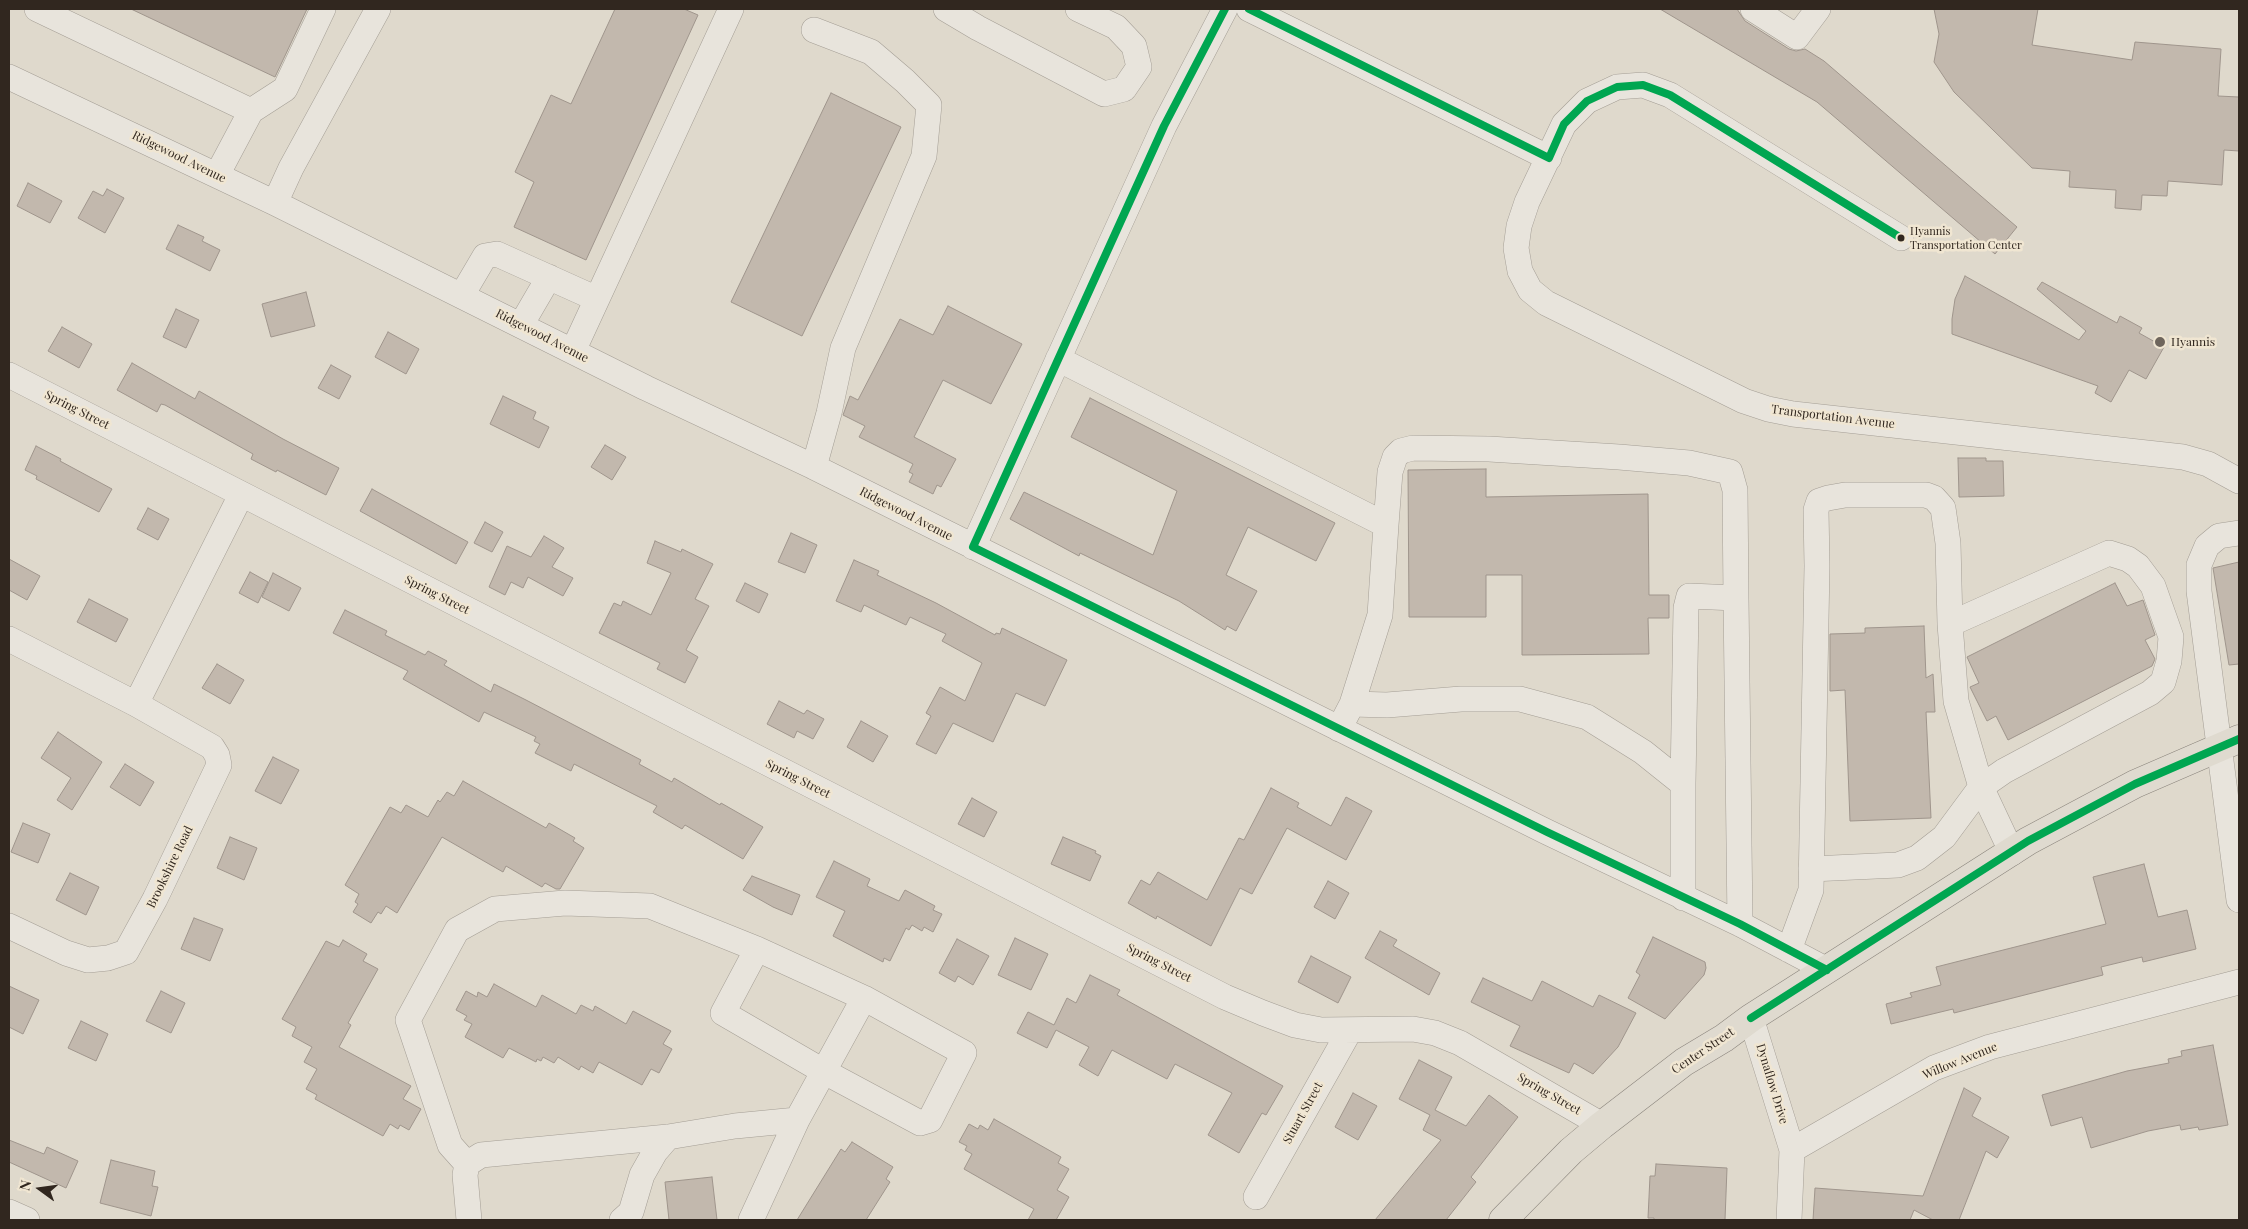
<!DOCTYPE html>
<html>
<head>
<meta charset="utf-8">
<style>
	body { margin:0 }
	#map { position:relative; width:2248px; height:1229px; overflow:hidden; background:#dfd9cc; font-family:"Playfair Display",serif }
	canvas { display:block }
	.frame { position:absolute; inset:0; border:10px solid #31271f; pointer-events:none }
	.north { position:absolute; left:15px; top:1164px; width:50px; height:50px; -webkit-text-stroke:4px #f0e6d2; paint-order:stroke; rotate:284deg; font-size:14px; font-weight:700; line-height:20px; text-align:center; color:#31271f }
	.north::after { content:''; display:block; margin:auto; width:18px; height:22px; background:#31271f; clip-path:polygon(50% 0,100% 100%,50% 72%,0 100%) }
</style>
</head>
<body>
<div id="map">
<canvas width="2248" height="1229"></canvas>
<div class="frame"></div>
<div class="north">N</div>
</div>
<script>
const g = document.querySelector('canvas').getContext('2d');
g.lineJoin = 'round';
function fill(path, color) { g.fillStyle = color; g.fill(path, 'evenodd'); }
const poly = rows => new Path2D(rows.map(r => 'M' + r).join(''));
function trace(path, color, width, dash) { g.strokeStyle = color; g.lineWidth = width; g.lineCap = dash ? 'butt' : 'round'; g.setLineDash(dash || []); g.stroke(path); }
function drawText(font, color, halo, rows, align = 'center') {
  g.font = font + ' "Playfair Display",serif'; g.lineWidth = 5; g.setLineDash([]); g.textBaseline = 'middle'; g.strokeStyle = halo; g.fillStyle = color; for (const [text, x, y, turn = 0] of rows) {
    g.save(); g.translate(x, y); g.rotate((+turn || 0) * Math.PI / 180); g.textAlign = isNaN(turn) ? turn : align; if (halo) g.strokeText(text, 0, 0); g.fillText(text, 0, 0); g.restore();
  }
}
const building = poly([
	[131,9,307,9,275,77,131,9],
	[615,9,684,9,698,15,586,260,514,227,534,182,515,172,551,95,571,104,615,9],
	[1660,9,1737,9,1745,21,1789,49,1796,51,1805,49,1824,61,2017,227,1995,254,1817,102,1660,9],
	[1934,9,2038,9,2032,45,2132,60,2135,42,2221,49,2218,96,2239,97,2239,151,2224,150,2222,185,2168,181,2167,196,2142,195,2141,210,2115,208,2116,190,2069,187,2070,171,2032,168,1954,92,1934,62,1939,34,1934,9],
	[831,93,901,127,802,336,731,302,831,93],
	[28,183,62,201,50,223,17,206,28,183],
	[107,189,124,198,105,233,78,218,93,191,103,196,107,189],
	[178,225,204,237,202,241,220,250,210,271,166,249,178,225],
	[1965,276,2079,340,2086,331,2037,289,2042,282,2117,323,2120,316,2142,328,2139,333,2164,347,2146,379,2129,370,2111,402,2095,393,2098,386,1952,334,1952,319,1955,299,1965,276],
	[306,292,315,326,271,337,262,304,306,292],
	[948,306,1022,344,991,404,943,380,914,437,956,459,941,487,937,485,933,494,909,482,913,474,909,472,913,464,859,437,865,426,843,415,850,396,858,400,900,319,933,335,948,306],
	[176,309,199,320,186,348,163,337,176,309],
	[62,327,92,344,79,368,48,351,62,327],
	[388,332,419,349,406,374,375,357,388,332],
	[132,363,195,399,199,391,283,439,339,468,326,495,277,470,276,472,251,459,253,454,165,405,161,404,157,412,117,390,132,363],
	[331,365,351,376,339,399,318,388,331,365],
	[503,396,536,412,533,419,549,427,539,448,490,424,503,396],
	[1090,398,1335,523,1316,561,1248,527,1226,575,1257,591,1236,631,1227,626,1225,630,1179,601,1080,553,1079,556,1010,519,1024,492,1153,555,1177,491,1071,437,1090,398],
	[605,445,626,457,612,480,591,467,605,445],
	[36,446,61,459,60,461,112,489,99,512,36,479,37,476,25,470,36,446],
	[1958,458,1986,458,1986,461,2003,461,2004,496,1959,497,1958,458],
	[1486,469,1486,497,1648,494,1649,595,1669,595,1669,618,1648,618,1649,654,1522,655,1522,575,1486,575,1486,617,1409,617,1408,470,1486,469],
	[372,489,468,542,456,564,360,511,372,489],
	[148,508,169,519,158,540,137,529,148,508],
	[485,522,503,532,492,552,474,543,485,522],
	[791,533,817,545,805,573,778,562,791,533],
	[544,536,564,548,552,567,573,578,563,596,528,577,523,588,511,582,505,595,489,587,507,546,531,557,544,536],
	[655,541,681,552,682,549,713,564,695,599,709,606,686,650,698,657,685,683,657,669,660,663,599,633,614,603,621,606,623,601,651,615,671,573,647,563,655,541],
	[9,559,40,576,27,600,9,590,9,559],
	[854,560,879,571,877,575,936,603,995,635,996,633,1000,634,1002,628,1067,660,1045,706,1016,693,993,742,953,723,936,754,916,744,931,716,926,713,940,687,965,701,982,663,942,641,946,634,910,617,906,625,864,605,861,612,836,601,854,560],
	[2239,562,2239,664,2229,665,2213,568,2239,562],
	[250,572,268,582,258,603,239,593,250,572],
	[273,573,301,588,289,611,262,597,273,573],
	[745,583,768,594,759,613,736,601,745,583],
	[2115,583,2127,606,2143,600,2155,635,2145,640,2155,659,2152,666,2008,740,1996,716,1987,721,1970,687,1979,683,1967,657,2115,583],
	[89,599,128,619,116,642,77,622,89,599],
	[345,610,387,631,385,635,425,655,428,651,447,661,444,665,491,692,494,684,526,700,641,760,639,764,672,782,674,778,720,805,721,803,763,827,743,859,685,825,682,829,653,812,657,806,574,764,571,771,535,753,540,744,534,741,536,737,484,712,479,722,403,679,408,671,333,633,345,610],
	[1924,626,1926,678,1933,674,1935,712,1926,712,1931,818,1850,821,1845,690,1830,691,1830,634,1865,633,1865,628,1924,626],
	[217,664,244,680,230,704,202,688,217,664],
	[779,701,804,714,807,710,824,719,813,739,797,731,794,738,767,724,779,701],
	[861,721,888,736,873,762,847,747,861,721],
	[58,732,102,762,72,810,57,800,71,778,41,758,58,732],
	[273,757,299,770,281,804,255,791,273,757],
	[125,764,154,782,140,806,110,787,125,764],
	[463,781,546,828,549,823,575,838,573,841,584,848,560,889,556,889,545,883,542,887,506,866,503,872,442,837,397,913,386,906,381,914,378,912,371,923,353,912,358,904,355,902,359,894,345,885,390,807,401,813,406,805,428,817,438,800,440,802,447,792,454,796,463,781],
	[1271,788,1299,803,1297,807,1331,826,1346,797,1372,811,1346,860,1287,828,1252,894,1240,888,1211,946,1157,916,1156,919,1128,903,1141,880,1150,885,1158,872,1207,900,1239,838,1244,840,1271,788],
	[972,798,997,812,984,837,958,824,972,798],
	[23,823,50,834,38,863,11,852,23,823],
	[230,837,257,848,244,880,217,868,230,837],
	[1063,837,1096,851,1095,853,1101,856,1090,881,1051,864,1063,837],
	[834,861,870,879,867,886,899,901,905,890,935,906,933,910,942,914,933,932,924,927,922,931,912,925,909,930,906,928,890,961,884,958,883,962,833,936,845,911,816,897,834,861],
	[2144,864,2158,917,2187,910,2196,949,2143,962,2142,957,2101,967,2103,975,1954,1013,1953,1009,1891,1024,1886,1004,1912,997,1910,993,1941,985,1936,967,2106,924,2093,877,2144,864],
	[70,873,99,887,86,915,56,900,70,873],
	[752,876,800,895,792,915,773,907,743,890,752,876],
	[1328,881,1349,893,1335,919,1314,907,1328,881],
	[194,918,223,929,210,961,181,949,194,918],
	[1380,931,1397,940,1393,946,1440,973,1429,995,1365,958,1380,931],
	[1653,937,1705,962,1706,968,1704,975,1665,1019,1628,998,1640,975,1636,972,1653,937],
	[1015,938,1048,954,1031,990,998,975,1015,938],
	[957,939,989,956,973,985,958,976,955,982,939,973,957,939],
	[343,940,367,954,363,961,378,969,348,1023,351,1025,339,1047,411,1086,403,1099,421,1109,409,1130,400,1125,398,1129,390,1124,383,1136,315,1099,317,1095,306,1089,317,1069,304,1062,312,1047,292,1036,296,1027,282,1019,326,941,339,947,343,940],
	[1311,956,1351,977,1338,1003,1298,982,1311,956],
	[1090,975,1120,990,1117,995,1283,1086,1266,1115,1262,1113,1239,1153,1208,1135,1232,1093,1175,1064,1167,1079,1112,1050,1098,1076,1079,1065,1089,1047,1056,1030,1047,1048,1017,1033,1028,1012,1054,1025,1067,998,1076,1003,1090,975],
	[1483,978,1532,1001,1542,981,1593,1007,1599,995,1636,1013,1618,1047,1593,1074,1574,1063,1569,1073,1510,1046,1520,1026,1471,1002,1483,978],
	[494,984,536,1007,542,995,576,1014,581,1005,593,1011,595,1006,626,1024,633,1011,671,1031,663,1044,672,1049,659,1073,651,1069,642,1085,599,1062,593,1073,581,1066,579,1070,558,1057,554,1063,543,1057,541,1061,537,1059,536,1062,509,1048,503,1058,465,1037,472,1024,464,1020,467,1016,456,1010,466,991,477,997,478,992,487,997,494,984],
	[9,986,39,1000,23,1034,9,1027,9,986],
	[161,991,185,1003,171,1033,146,1021,161,991],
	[81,1021,108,1034,96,1061,68,1048,81,1021],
	[2213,1045,2228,1125,2199,1130,2198,1127,2181,1130,2180,1125,2148,1131,2091,1148,2082,1117,2051,1126,2042,1095,2127,1071,2169,1063,2168,1059,2182,1056,2181,1051,2213,1045],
	[1419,1060,1452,1077,1435,1110,1466,1126,1489,1095,1518,1117,1471,1177,1476,1182,1446,1220,1375,1220,1441,1140,1423,1130,1430,1115,1399,1099,1419,1060],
	[1964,1088,1981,1098,1972,1116,2009,1137,1997,1158,1986,1151,1959,1220,1933,1220,1914,1210,1910,1220,1813,1220,1815,1188,1923,1196,1964,1088],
	[1353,1093,1377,1106,1358,1140,1335,1127,1353,1093],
	[994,1119,1061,1157,1058,1163,1069,1169,1057,1190,1069,1197,1056,1220,1028,1220,1034,1209,964,1169,972,1154,965,1150,967,1146,959,1142,969,1124,978,1129,980,1125,988,1130,994,1119],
	[9,1140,44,1154,47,1147,78,1161,66,1188,9,1162,9,1140],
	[852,1142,893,1167,886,1179,890,1182,866,1220,797,1220,841,1149,845,1152,852,1142],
	[111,1160,155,1171,152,1186,158,1187,151,1216,100,1203,111,1160],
	[1656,1164,1727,1168,1725,1220,1654,1220,1654,1218,1648,1218,1650,1176,1655,1176,1656,1164],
	[712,1177,717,1220,669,1220,665,1182,712,1177]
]);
fill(building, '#c2b8ad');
trace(building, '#9f958c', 1);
const minor = poly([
	[37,9,251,111],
	[946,9,978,28,1104,94,1124,89,1139,67,1134,46,1116,27,1078,9],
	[1249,9,1549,158],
	[1753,9,1797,37,1818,9],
	[9,77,275,203,646,388,814,467,1547,832,1740,924,1827,970],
	[217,175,251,111,285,89,323,9],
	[275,203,291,168,378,9],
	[1901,238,1670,95,1643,85,1617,87,1587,101,1564,124,1527,202,1519,226,1516,248,1520,271,1530,290,1546,303,1744,401,1768,409,1793,414,2183,457,2208,464,2239,481],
	[462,295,485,256,497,254,597,299],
	[521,325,549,277],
	[573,351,731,9],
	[1058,359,1386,525,1390,472,1395,457,1401,451,1413,448,1489,449,1619,457,1689,463,1730,472,1735,490,1736,598,1689,596,1686,608,1683,784,1643,752,1587,717,1520,699,1461,699,1387,705,1352,704,1339,729],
	[9,375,1225,997,1263,1013,1295,1025,1321,1030,1413,1029,1435,1033,1460,1043,1602,1125],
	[814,467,829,413,843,348,924,156,929,105,905,81,871,52,814,30],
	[2239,533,2219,536,2207,546,2199,565,2199,591,2239,900],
	[973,547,1164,126,1225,9],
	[1736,598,1740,924],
	[9,639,136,704,212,747,217,755,219,765,155,899,126,952,108,958,88,960,66,953,9,926],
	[136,704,241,495],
	[1352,704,1380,615,1386,525],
	[1683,784,1683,898],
	[1811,869,1898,865,1917,858,1944,837,1981,787,2004,771,2150,693,2163,682,2169,661,2171,637,2153,586,2138,566,2128,559,2109,553,1950,624],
	[1789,950,1811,890,1817,566,1816,510,1819,501,1828,498,1845,495,1926,495,1934,498,1943,508,1948,543,1950,624,1956,701,1981,787,2012,853],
	[1751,1018,1792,1150],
	[467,1164,450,1145,408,1020,457,930,495,909,565,903,650,906,757,949,864,998,964,1053,930,1120,920,1123,823,1071,723,1013,757,949],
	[1256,1197,1350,1030],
	[9,1212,27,1220],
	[469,1220,465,1175,467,1164,481,1155,668,1137,735,1126,797,1120],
	[622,1220,631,1212,642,1175,655,1152,668,1137],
	[751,1220,797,1120,864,998],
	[1789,1220,1792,1150,1934,1068,1990,1047,2239,982]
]);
const major = poly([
	[1503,1220,1571,1151,1602,1125,1684,1062,1724,1038,1751,1018,2028,841,2135,784,2239,739]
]);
trace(minor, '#a49e95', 26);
trace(major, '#8a847c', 29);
trace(minor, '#e8e4dc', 25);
trace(major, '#dfdacf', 28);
trace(poly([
	[1225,9,1164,126,973,547,1547,832,1740,924,1827,970],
	[1249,9,1549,158,1564,124,1587,101,1617,87,1643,85,1670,95,1901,238],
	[1751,1018,2028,841,2135,784,2239,739]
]), '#00a651', 8);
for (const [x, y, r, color] of [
	[1901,238,4.5,"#31271f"],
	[2160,342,6,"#6e655c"]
]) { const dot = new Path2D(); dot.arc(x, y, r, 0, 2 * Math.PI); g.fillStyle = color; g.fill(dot); trace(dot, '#f0e6d2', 2); }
drawText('11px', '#31271f', '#f0e6d2', [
	["Hyannis",1910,232],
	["Transportation Center",1910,246]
], 'left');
drawText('12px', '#31271f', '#f0e6d2', [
	["Ridgewood Avenue",179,157,26],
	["Ridgewood Avenue",542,336,27],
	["Spring Street",77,410,27],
	["Transportation Avenue",1833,417,7],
	["Ridgewood Avenue",906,514,27],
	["Spring Street",437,595,27],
	["Spring Street",798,779,27],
	["Brookshire Road",170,867,-64],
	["Spring Street",1159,963,27],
	["Center Street",1703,1051,-34],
	["Willow Avenue",1960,1061,-22],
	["Dynaflow Drive",1772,1084,73],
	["Spring Street",1549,1094,30],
	["Stuart Street",1303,1113,-61]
]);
drawText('12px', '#31271f', '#f0e6d2', [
	["Hyannis",2171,342]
], 'left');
</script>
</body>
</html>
